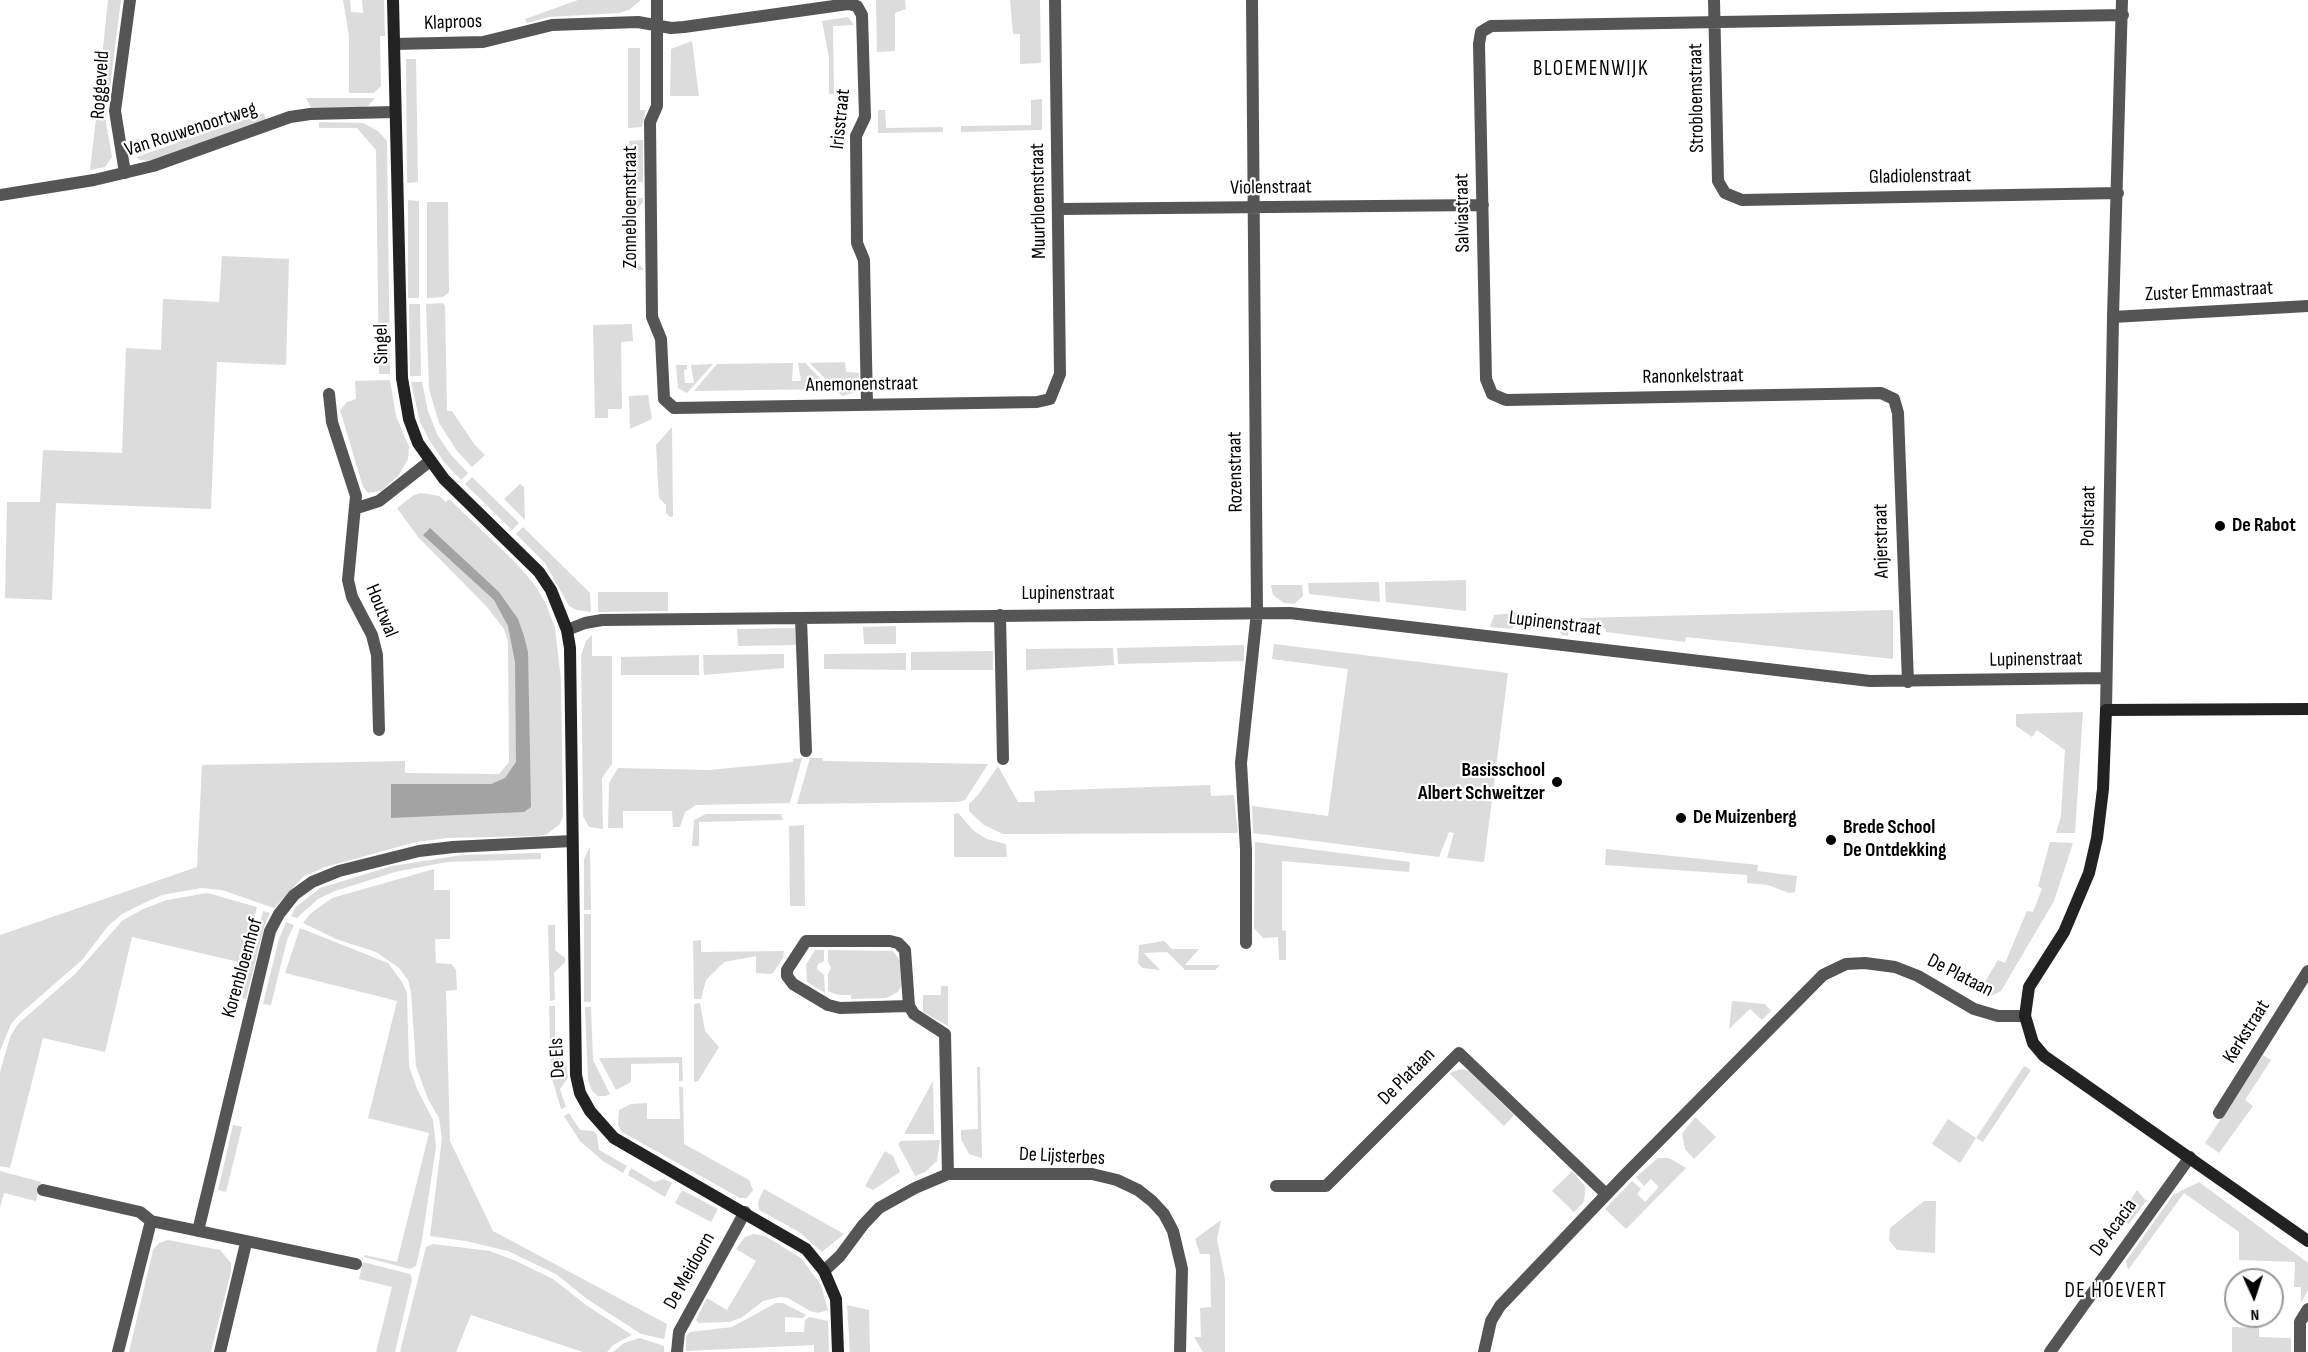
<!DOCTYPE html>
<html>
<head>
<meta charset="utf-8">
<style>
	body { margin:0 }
	#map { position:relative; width:2308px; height:1352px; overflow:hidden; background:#fff; font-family:"Sofia Sans Condensed",sans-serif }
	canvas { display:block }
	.north { position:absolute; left:2224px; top:1268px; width:60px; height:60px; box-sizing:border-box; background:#fff; border:2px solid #999; border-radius:50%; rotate:177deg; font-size:16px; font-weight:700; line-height:24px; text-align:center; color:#000 }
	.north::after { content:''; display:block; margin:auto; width:21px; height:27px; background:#000; clip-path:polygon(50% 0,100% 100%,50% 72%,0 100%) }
</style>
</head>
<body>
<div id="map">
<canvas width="2308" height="1352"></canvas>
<div class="north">N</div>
</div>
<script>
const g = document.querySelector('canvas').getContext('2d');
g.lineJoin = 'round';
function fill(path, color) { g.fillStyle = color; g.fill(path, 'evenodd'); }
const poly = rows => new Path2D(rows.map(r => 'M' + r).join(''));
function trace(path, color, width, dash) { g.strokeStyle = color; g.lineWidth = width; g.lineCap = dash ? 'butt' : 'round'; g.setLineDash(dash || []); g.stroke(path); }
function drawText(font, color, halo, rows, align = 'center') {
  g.font = font + ' "Sofia Sans Condensed",sans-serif'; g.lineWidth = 4.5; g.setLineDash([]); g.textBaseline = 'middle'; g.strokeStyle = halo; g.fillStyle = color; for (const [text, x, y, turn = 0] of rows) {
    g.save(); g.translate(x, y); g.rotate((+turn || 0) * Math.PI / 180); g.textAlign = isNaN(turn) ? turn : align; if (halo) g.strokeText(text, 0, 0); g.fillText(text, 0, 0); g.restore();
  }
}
fill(poly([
	[108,0,121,0,110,87,99,86],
	[343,0,350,0,351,12,363,13,362,0,384,0,385,36,380,36,381,86,374,93,349,93,349,36],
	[578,0,641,0,629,10,619,13,549,17,527,23,525,19],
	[876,0,905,0,906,9,895,13,895,51,877,52],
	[1010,0,1040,0,1041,63,1020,64,1020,34,1013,34],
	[848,17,854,25,833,26,834,94,829,94,829,58,822,21],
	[692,41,699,96,670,96,671,49],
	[628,48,640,48,640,110,646,110,642,127,628,128],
	[406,59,416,59,418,182,407,183],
	[306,98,375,98,368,106,359,108,311,108],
	[1042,99,1042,130,961,132,961,126,1031,125,1031,100],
	[98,101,107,102,106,123,112,157,105,167,90,170],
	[878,110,885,110,886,128,943,127,943,132,878,133],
	[264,113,266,120,151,161,140,160,136,157],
	[319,122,363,123,378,131,387,141,390,374,379,374,376,150,357,128,319,128],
	[643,140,643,182,630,182,629,141],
	[629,198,643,198,643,202,637,209,637,262,644,270,631,270],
	[408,200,419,201,419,298,408,298],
	[427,202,448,202,449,292,443,297,427,298],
	[222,256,289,259,286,365,217,362,211,509,56,503,52,600,5,598,7,502,40,502,43,450,122,453,126,348,161,350,163,299,219,302],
	[443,303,445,306,447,411,452,411,474,444,485,455,472,467,457,451,439,423,429,389,426,304],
	[409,304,420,304,421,376,410,376],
	[632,324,633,341,621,342,622,409,608,409,608,418,595,418,593,325],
	[845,362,846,372,859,373,859,382,852,393,842,396,810,363],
	[793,363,792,381,801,381,798,363,805,363,831,389,694,391,717,364],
	[713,364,687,393,678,388,676,365,687,365,687,369,684,370,685,383,694,383,691,365],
	[390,380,396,416,409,447,408,459,399,475,381,491,368,493,363,487,340,410,347,402,356,399,355,381],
	[411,382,422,382,428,411,437,434,451,455,468,473,461,480,444,462,430,441,420,422],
	[648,395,652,419,630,429,629,396],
	[672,427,673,516,670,517,666,513,666,505,659,498,656,445],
	[472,477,519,523,512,530,465,484],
	[520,484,524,487,525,520,504,499],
	[421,493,439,496,446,502,449,499,515,562,535,585,546,604,555,628,561,680,563,816,560,824,547,834,538,836,448,838,416,842,325,867,303,877,274,908,222,890,201,888,162,895,144,903,122,914,108,926,82,960,20,1014,11,1024,0,1051,0,935,197,867,202,765,405,761,405,773,499,774,509,762,508,641,504,629,487,607,418,537,397,508,414,495],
	[523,527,590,593,591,612,577,610,569,606,545,563,516,534],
	[1466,580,1466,611,1386,602,1385,582],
	[1379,582,1380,602,1309,594,1308,583],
	[1271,585,1302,585,1303,596,1294,604,1284,603,1273,595],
	[598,592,668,592,668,611,598,612],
	[1893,610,1893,659,1686,637,1685,642,1606,632,1606,629,1580,622,1581,618],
	[1515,613,1522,620,1570,619,1568,636,1562,635,1556,626,1520,622,1511,629,1490,627,1494,615],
	[896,626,896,644,864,644,863,627],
	[795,628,796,645,738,646,737,629],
	[592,635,592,656,612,656,612,764,602,778,603,829,589,827,583,816,581,655,586,641],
	[1274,644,1508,673,1484,862,1447,858,1454,833,1449,832,1439,857,1253,833,1252,806,1328,816,1348,669,1272,659],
	[1244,645,1244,661,1118,664,1117,648],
	[1113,648,1114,665,1026,670,1026,649],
	[993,651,993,670,911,670,911,652],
	[906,653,906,670,824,669,824,654],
	[784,654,784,668,704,675,703,655],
	[699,655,699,675,621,675,621,657],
	[2083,712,2075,833,2056,833,2061,816,2065,750,2037,730,2032,737,2016,726,2016,714],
	[802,758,790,803,696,805,685,812,680,827,673,827,672,811,623,811,623,828,608,828,609,783,618,768,709,770,793,762,793,759],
	[810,758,822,758,823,761,988,764,965,800,958,802,797,804],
	[998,766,1018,802,1035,802,1034,791,1210,785,1211,796,1234,795,1238,833,1003,834,984,825,969,811,969,804,978,795],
	[958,813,974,831,987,839,1006,844,1007,857,954,857,954,814],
	[706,814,781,814,783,820,699,822,699,846,692,846,694,820],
	[804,825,805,906,790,906,789,826],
	[1255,842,1410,862,1409,872,1282,861,1282,930,1286,931,1286,960,1279,960,1278,937,1263,938,1254,928],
	[2050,842,2073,843,2054,901,2001,991,1991,996,1979,992,1998,960,2005,963,2027,911,2033,912,2042,889,2038,886],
	[590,847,591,910,584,910,584,859],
	[1606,849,1758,865,1757,871,1797,876,1795,892,1789,893,1768,885,1747,883,1747,875,1605,865],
	[541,853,541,859,447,862,395,872,335,891,318,899,297,918,291,916,296,907,320,888,392,866,462,855],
	[434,869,434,890,450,890,450,939,435,939,436,963,451,964,456,970,457,990,446,991,450,1141,493,1231,667,1324,664,1339,641,1334,587,1299,556,1274,508,1251,466,1241,430,1236,442,1138,439,1118,428,1099,416,1066,411,992,408,980,399,968,376,952,336,939,303,923,310,914,332,898],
	[207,893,257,907,243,963,132,937,105,1052,43,1038,10,1168,0,1166,0,1072,10,1037,18,1024,75,974,122,921,143,909,167,900],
	[263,911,270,913,264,927,246,999,242,998],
	[584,914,591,914,591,1002,584,1002],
	[286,922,294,925,287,940,271,1005,263,1004,279,939],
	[548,925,555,925,555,950,565,958,565,962,554,973,555,1000,550,1001],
	[300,928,388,963,402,982,407,993,409,1066,417,1089,433,1120,436,1147,422,1240,416,1266,410,1269,364,1257,365,1255,397,1262,429,1133,368,1118,397,1001,285,973],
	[701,940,701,952,784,951,783,958,773,973,769,974,756,973,756,956,724,962,706,980,701,999,694,999,693,941],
	[1164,941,1172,949,1199,949,1185,965,1220,965,1215,970,1185,970,1167,952,1144,953,1160,970,1142,968,1138,963,1139,945],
	[815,950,824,950,824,961,818,964,817,969,824,975,825,993,807,982,806,965],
	[828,950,893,951,900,961,901,986,898,992,886,998,851,999,851,995,838,995,828,991,828,974,831,968,828,962],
	[941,986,948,986,948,1026,923,1012,923,995,941,995],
	[1732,1001,1765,1004,1771,1011,1762,1020,1750,1009,1729,1029],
	[700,1003,705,1031,719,1047,698,1081,694,1082,694,1004],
	[549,1006,555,1006,555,1054,566,1063,568,1078,560,1089,566,1107,561,1109,551,1075],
	[585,1007,591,1007,593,1060,610,1094,606,1096,598,1096,592,1091,588,1080],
	[2263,1055,2271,1060,2245,1100,2253,1106,2219,1153,2205,1143],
	[682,1057,683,1081,679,1081,679,1063,631,1064,631,1082,616,1090,599,1058],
	[2024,1066,2031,1070,1983,1142,1976,1138,1960,1163,1932,1144,1948,1119,1976,1138],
	[977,1067,980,1067,982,1158,969,1154,961,1139,961,1130,978,1129],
	[1461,1069,1469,1071,1514,1115,1504,1126,1449,1073],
	[933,1081,934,1134,904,1134],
	[679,1087,683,1087,684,1144,749,1180,753,1190,747,1198,740,1198,622,1132,618,1125,619,1110,631,1104,647,1103,647,1119,680,1119],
	[569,1113,580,1130,593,1131,597,1135,599,1150,627,1166,623,1173,603,1161,580,1141,564,1116],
	[1695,1117,1716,1137,1694,1159,1685,1149,1682,1134],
	[233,1125,242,1127,226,1192,218,1190],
	[940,1140,937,1161,925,1172,915,1176,898,1144,901,1141],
	[885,1151,893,1156,900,1172,873,1190,865,1186],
	[1658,1158,1669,1158,1686,1168,1626,1229,1605,1209,1632,1181,1641,1189,1637,1194,1645,1202,1659,1187,1651,1179,1644,1186,1636,1177],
	[631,1168,654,1182,664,1179,672,1183,665,1197,628,1175],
	[0,1171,41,1182,36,1201,4,1193,0,1208],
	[1572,1171,1585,1186,1585,1194,1583,1203,1574,1212,1552,1191],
	[2199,1182,2308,1263,2308,1290,2301,1303,2301,1287,2294,1287,2295,1262,2239,1260,2239,1232,2184,1193,2128,1270,2126,1261,2173,1195],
	[764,1189,844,1234,822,1252,799,1232,759,1210,758,1202],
	[682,1190,718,1209,711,1222,675,1203],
	[2137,1190,2146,1201,2129,1224,2117,1219],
	[1924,1201,1936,1201,1935,1253,1897,1250,1889,1240,1890,1228],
	[1221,1220,1217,1239,1225,1279,1225,1352,1203,1352,1194,1337,1201,1337,1200,1308,1211,1307,1210,1254,1200,1254,1195,1239],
	[754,1234,765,1236,801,1258,821,1285,828,1310,818,1313,810,1311,788,1298,780,1297,763,1301,741,1318,729,1322,699,1323,696,1320,707,1298,727,1310,756,1261,736,1249,745,1237],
	[168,1240,220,1250,231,1263,231,1272,211,1352,129,1352,153,1250,159,1243],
	[433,1244,490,1251,516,1261,553,1279,586,1305,632,1335,613,1345,607,1352,583,1352,471,1315,456,1352,400,1352,426,1247],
	[363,1262,410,1274,412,1279,395,1352,376,1352,392,1287,359,1279],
	[776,1303,783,1303,806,1315,803,1318,785,1317,785,1332,804,1332,805,1320,809,1317,828,1321,829,1352,814,1352,814,1345,686,1351,686,1336,690,1332,732,1327],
	[847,1305,869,1310,870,1352,850,1352],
	[2232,1327,2259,1328,2259,1337,2291,1338,2291,1352,2232,1352],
	[640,1338,664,1346,664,1352,613,1352,624,1343]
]), '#dcdcdc');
fill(poly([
	[430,528,499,592,518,619,524,636,528,652,531,807,524,812,391,818,391,784,491,784,505,778,516,762,515,662,508,626,494,600,423,535]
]), '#a3a3a3');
trace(poly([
	[657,0,657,106,650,122,652,317,661,339,664,399,674,408,1037,402,1050,399,1060,374,1055,0],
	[1714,0,1718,181,1725,193,1742,200,2118,193],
	[394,44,483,42,552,25,638,22,671,28,684,27,848,4,857,6,862,15,865,117,856,136,857,243,864,260,867,405],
	[125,173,115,111,130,0],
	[0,195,94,180,153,166,290,117,310,114,395,112],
	[1059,209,1483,205],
	[2113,317,2308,306],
	[329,394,332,422,356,496,348,580,352,597,372,635,377,655,379,730],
	[357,508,379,501,430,461],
	[1000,615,1003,759],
	[801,619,806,751],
	[567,630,585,623,602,620,1290,613,1870,681,2105,678],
	[1908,682,1898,413,1894,399,1881,393,1506,400,1492,394,1486,379,1479,44,1481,32,1491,26,2123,15],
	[2106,710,2113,317,2122,0],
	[1246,943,1246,850,1241,763,1257,612,1252,0],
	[909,1006,840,1008,828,1005,793,984,787,976,787,970,806,941,890,941,898,943,905,950,909,1006,914,1014,945,1034,948,1174],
	[2219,1113,2308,971],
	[1276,1186,1326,1186,1459,1053,1606,1194],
	[43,1190,140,1212,151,1221,356,1264],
	[198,1231,270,931,279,914,294,895,312,882,339,871,419,851,453,847,572,841],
	[824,1271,840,1256,863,1225,879,1208,915,1188,948,1174,1092,1174,1117,1180,1138,1190,1152,1201,1164,1214,1173,1231,1182,1269,1180,1352],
	[118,1352,151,1221],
	[220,1352,246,1243],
	[677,1352,679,1332,745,1212],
	[1484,1352,1491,1321,1500,1306,1623,1177,1823,975,1846,964,1865,963,1895,967,1918,976,1974,1009,1998,1016,2025,1016],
	[2050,1352,2190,1157],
	[2300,1352,2300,1322,2308,1309]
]), '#555', 12);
trace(poly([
	[393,0,402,378,409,419,418,443,444,479,539,572,551,590,567,630,570,648,576,1075,580,1093,590,1111,614,1138,806,1249,824,1271,836,1299,838,1352],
	[2308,709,2106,710,2103,789,2097,838,2089,873,2064,932,2029,987,2025,1016,2033,1043,2044,1056,2308,1241]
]), '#222', 12);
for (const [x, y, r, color] of [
	[2220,526,6,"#000"],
	[1557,782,6,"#000"],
	[1681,818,6,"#000"],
	[1831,840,6,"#000"]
]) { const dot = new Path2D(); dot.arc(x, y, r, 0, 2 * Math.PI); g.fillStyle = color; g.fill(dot); trace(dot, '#fff', 2); }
drawText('20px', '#000', '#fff', [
	["Klaproos",453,23,-2],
	["Roggeveld",101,85,-86],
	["Strobloemstraat",1697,98,-91],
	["Irisstraat",841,119,-84],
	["Van Rouwenoortweg",191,130,-18],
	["Gladiolenstraat",1920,177,-1],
	["Violenstraat",1271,188,-1],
	["Muurbloemstraat",1039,201,-91],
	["Zonnebloemstraat",631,207,-90],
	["Salviastraat",1463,213,-91],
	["Zuster Emmastraat",2209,292,-3],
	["Singel",382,344,-91],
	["Ranonkelstraat",1693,377,-1],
	["Anemonenstraat",862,385,-1],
	["Rozenstraat",1236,472,-91],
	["Polstraat",2089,516,-89],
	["Anjerstraat",1882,541,-91],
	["Lupinenstraat",1068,594],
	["Houtwal",381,611,68],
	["Lupinenstraat",1555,624,7],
	["Lupinenstraat",2036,660,-1],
	["Korenbloemhof",243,968,-74],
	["De Plataan",1960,976,27],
	["Kerkstraat",2247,1032,-58],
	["De Els",558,1058,-93],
	["De Plataan",1407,1077,-45],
	["De Lijsterbes",1062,1157,3],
	["De Acacia",2114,1228,-54],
	["De Meidoorn",690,1271,-61]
]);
drawText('bold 20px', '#000', '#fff', [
	["De Rabot",2232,526],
	["Basisschool",1545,771,"right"],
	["Albert Schweitzer",1545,794,"right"],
	["De Muizenberg",1693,818],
	["Brede School",1843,828],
	["De Ontdekking",1843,851]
], 'left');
g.letterSpacing = '1.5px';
drawText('21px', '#000', '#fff', [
	["BLOEMENWIJK",1591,70],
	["DE HOEVERT",2116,1292]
]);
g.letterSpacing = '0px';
</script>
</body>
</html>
